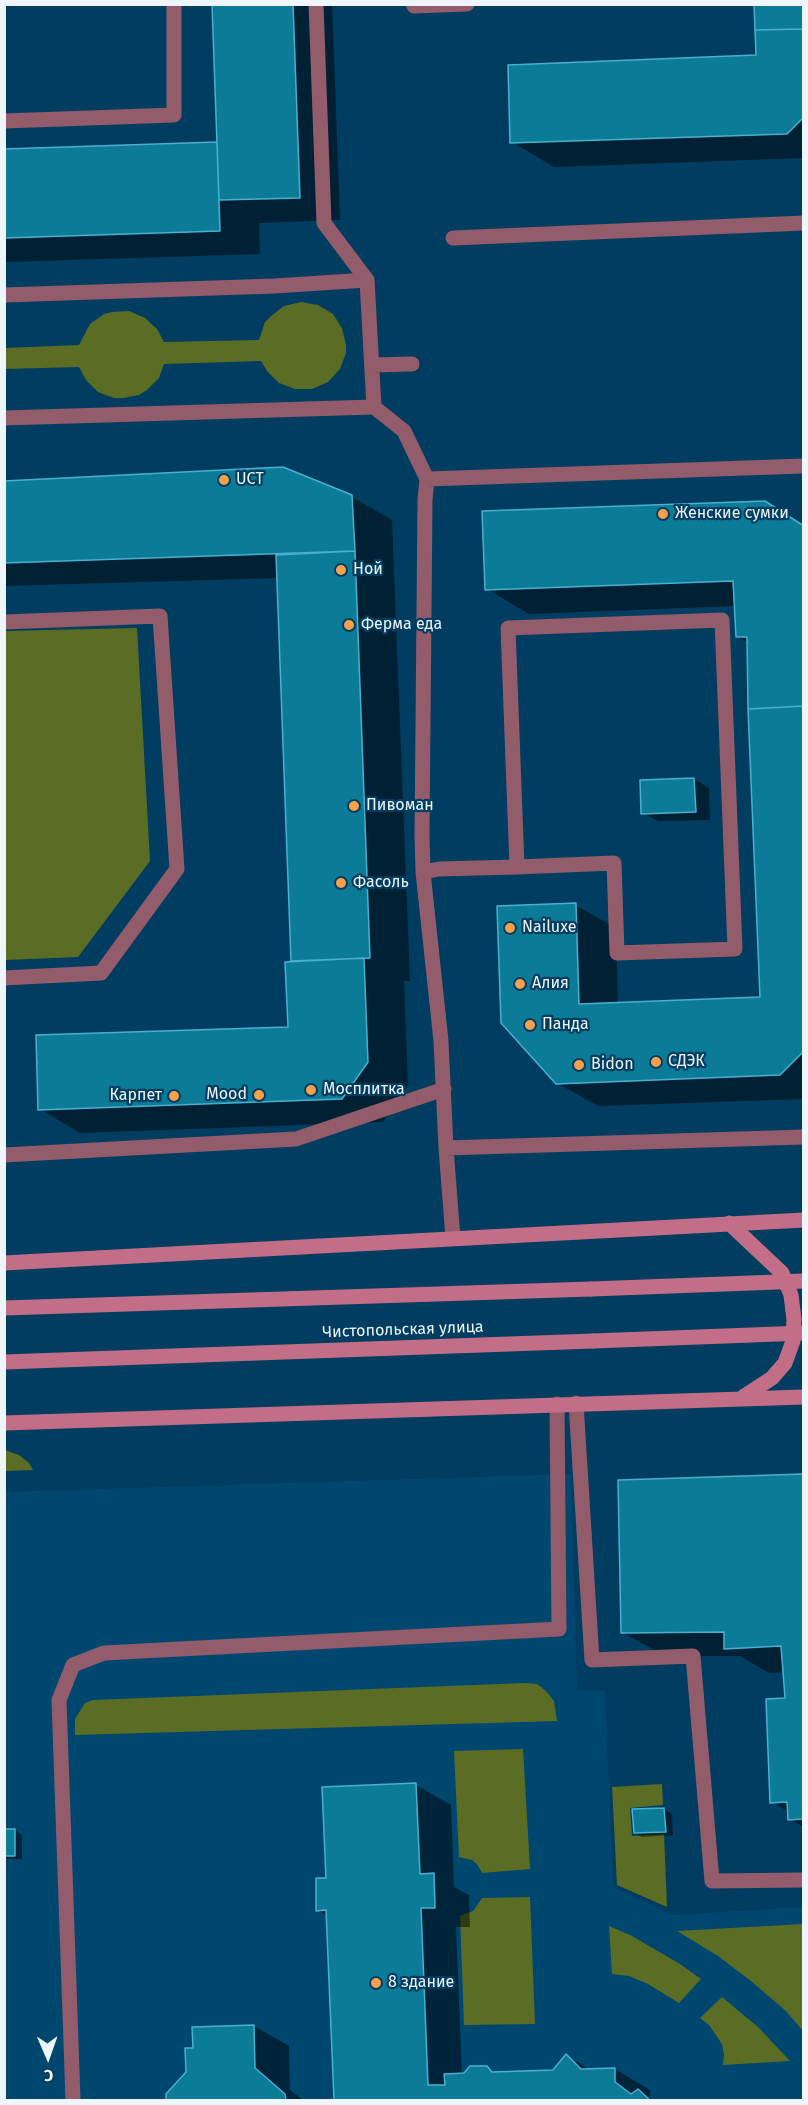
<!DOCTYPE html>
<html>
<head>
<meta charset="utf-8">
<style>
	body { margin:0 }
	#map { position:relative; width:808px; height:2105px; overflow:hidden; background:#003d60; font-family:"Fira Sans",sans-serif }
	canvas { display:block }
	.frame { position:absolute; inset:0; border:6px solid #eef5fb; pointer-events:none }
	.north { position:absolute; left:18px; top:2027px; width:60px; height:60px; -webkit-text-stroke:4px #003d60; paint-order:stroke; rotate:178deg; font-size:16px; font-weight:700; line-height:24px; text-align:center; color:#eef5fb }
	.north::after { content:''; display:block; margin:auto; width:21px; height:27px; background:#eef5fb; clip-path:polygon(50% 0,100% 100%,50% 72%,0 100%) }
</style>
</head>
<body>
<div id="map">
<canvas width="808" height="2105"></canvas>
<div class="frame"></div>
<div class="north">С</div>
</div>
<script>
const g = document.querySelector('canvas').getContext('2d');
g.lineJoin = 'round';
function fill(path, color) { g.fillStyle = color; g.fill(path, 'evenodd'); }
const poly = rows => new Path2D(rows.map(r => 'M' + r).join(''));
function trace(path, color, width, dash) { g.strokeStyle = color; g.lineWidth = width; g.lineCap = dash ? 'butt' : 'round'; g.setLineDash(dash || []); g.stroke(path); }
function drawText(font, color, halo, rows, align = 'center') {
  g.font = font + ' "Fira Sans",sans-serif'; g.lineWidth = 4.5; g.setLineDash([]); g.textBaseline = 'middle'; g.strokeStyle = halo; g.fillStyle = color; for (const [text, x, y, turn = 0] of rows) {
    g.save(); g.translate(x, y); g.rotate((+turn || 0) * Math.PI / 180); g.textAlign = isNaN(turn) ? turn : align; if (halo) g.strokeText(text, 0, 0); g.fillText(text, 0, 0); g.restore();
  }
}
fill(poly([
	[571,1474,577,1690,605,1691,613,1887,673,1915,803,1907,803,2100,5,2100,4,1492]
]), '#00476f');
fill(poly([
	[301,302,318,305,333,314,342,328,346,345,346,353,340,369,328,382,312,389,295,389,279,383,267,371,261,361,164,364,159,378,147,390,139,395,123,398,114,398,98,392,86,380,79,367,5,369,5,348,79,345,90,324,104,314,112,312,129,311,145,318,157,329,164,342,259,340,265,322,271,316,284,306],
	[137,628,150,861,78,957,5,960,5,631],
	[5,1450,19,1455,29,1463,33,1470,5,1471],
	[524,1683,537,1684,546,1691,554,1701,557,1721,75,1735,75,1719,85,1703,93,1700],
	[523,1749,530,1869,482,1873,477,1864,472,1860,459,1857,454,1751],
	[662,1784,663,1805,630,1808,632,1836,664,1834,667,1907,617,1885,612,1787],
	[530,1897,535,2024,464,2025,460,1916,473,1911,482,1898],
	[803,1924,803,2031,786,2011,751,1981,718,1956,677,1931],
	[609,1926,632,1936,680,1964,701,1979,679,2003,648,1984,629,1976,612,1974],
	[722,1997,758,2027,790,2061,723,2065,724,2054,722,2044,709,2025,700,2018]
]), '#5b6d24');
fill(poly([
	[214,4,332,4,340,220,259,223,260,254,4,262,4,150,219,143],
	[804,4,804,158,554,167,512,142,757,56],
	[4,482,352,497,392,520,410,981,404,981,408,1085,383,1122,80,1133,40,1109,290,1028,293,963,278,578,4,586],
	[765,502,804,525,804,1099,598,1106,557,1083,575,905,616,928,618,1004,762,998,748,643,737,636,736,606,529,614,487,589],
	[694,779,709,788,710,820,658,821,643,813],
	[804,1475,804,1827,789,1819,789,1812,772,1802,787,1699,785,1672,769,1673,740,1656,665,1656,622,1632],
	[416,1785,451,1805,454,1887,469,1895,470,1927,456,1927,462,2075,487,2068,497,2074,553,2072,567,2056,591,2070,615,2069,650,2090,650,2098,655,2100,335,2100,327,1916,318,1910,327,1879],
	[664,1809,672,1814,673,1835,642,1837,635,1833,634,1811],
	[4,1830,15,1830,22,1835,22,1859,4,1859],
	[254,2026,289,2046,290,2090,303,2100,167,2100,167,2095,188,2073,194,2049]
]), '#0007');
const building = poly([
	[212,4,293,4,300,198,219,200,212,4],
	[754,4,804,4,804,29,755,30,754,4],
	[804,29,804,117,787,134,510,143,508,65,756,55,755,30,804,29],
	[217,142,220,231,4,238,4,149,217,142],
	[283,467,352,495,355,551,4,563,4,481,283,467],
	[765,501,804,526,804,706,748,709,747,637,736,637,733,581,485,590,482,511,765,501],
	[355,551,370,958,291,961,276,555,355,551],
	[804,706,804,1051,780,1075,556,1084,501,1023,497,906,576,903,579,1004,760,997,748,709,804,706],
	[694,778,696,812,641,814,640,780,694,778],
	[364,958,368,1062,342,1099,38,1110,36,1035,288,1027,285,962,364,958],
	[804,1474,804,1819,788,1820,787,1802,770,1803,766,1699,785,1698,781,1646,724,1649,724,1632,621,1633,618,1480,804,1474],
	[416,1783,420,1874,434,1873,435,1908,421,1908,428,2085,445,2085,444,2074,464,2073,470,2066,487,2066,492,2072,553,2070,566,2054,581,2069,615,2068,615,2082,631,2094,638,2089,650,2100,334,2100,326,1910,316,1911,316,1878,326,1878,322,1787,416,1783],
	[664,1808,666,1832,634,1833,632,1809,664,1808],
	[4,1829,15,1829,15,1856,4,1856,4,1829],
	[254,2025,255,2068,285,2094,286,2100,166,2100,166,2094,186,2072,185,2048,193,2048,192,2027,254,2025]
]);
fill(building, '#0c7b98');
trace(building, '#4bb0d0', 1.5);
trace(poly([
	[316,4,324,223,367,280,374,407,404,431,427,479,425,500,422,835,423,872,441,1041,446,1148,453,1238],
	[413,4,414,6,467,4],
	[4,121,174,115,174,4],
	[453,238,804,223],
	[4,295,274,286,367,280],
	[372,365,412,364],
	[4,418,374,407],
	[427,479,804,466],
	[4,622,160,616,177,869,101,973,4,978],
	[423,872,439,869,517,867,614,863,617,953,735,949,722,620,508,628,517,867],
	[446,1148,804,1137],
	[4,1155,296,1139,444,1089],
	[576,1403,592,1660,693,1656,712,1881,804,1880],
	[73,2100,59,1700,73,1665,104,1653,559,1629,557,1404]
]), '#925c6b', 15);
trace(poly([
	[729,1223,782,1273,791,1295,794,1319,793,1341,785,1363,772,1378,743,1397],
	[4,1263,804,1220],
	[4,1308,591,1289],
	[4,1362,593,1341],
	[4,1423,804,1397]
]), '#c36e87', 15);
trace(poly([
	[591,1289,804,1281],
	[593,1341,804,1333]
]), '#c36e87', 15);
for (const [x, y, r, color] of [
	[224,480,6,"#f8a04b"],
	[663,514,6,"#f8a04b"],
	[341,570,6,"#f8a04b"],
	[349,625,6,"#f8a04b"],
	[354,806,6,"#f8a04b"],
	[341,883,6,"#f8a04b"],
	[510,928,6,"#f8a04b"],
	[520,984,6,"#f8a04b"],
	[530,1025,6,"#f8a04b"],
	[656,1062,6,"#f8a04b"],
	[579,1065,6,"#f8a04b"],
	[311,1090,6,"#f8a04b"],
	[259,1095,6,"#f8a04b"],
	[174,1096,6,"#f8a04b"],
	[376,1983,6,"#f8a04b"]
]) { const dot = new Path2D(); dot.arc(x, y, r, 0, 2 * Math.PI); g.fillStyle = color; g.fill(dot); trace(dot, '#003d60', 2); }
drawText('16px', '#eef5fb', '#003d60', [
	["UCT",236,480],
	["Женские сумки",675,514],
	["Ной",353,570],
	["Ферма еда",361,625],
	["Пивоман",366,806],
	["Фасоль",353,883],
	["Nailuxe",522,928],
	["Алия",532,984],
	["Панда",542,1025],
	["СДЭК",668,1062],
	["Bidon",591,1065],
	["Мосплитка",323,1090],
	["Mood",247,1095,"right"],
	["Карпет",162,1096,"right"],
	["8 здание",388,1983]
], 'left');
drawText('16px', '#eef5fb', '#003d60', [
	["Чистопольская улица",403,1330,-2]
]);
</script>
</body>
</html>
